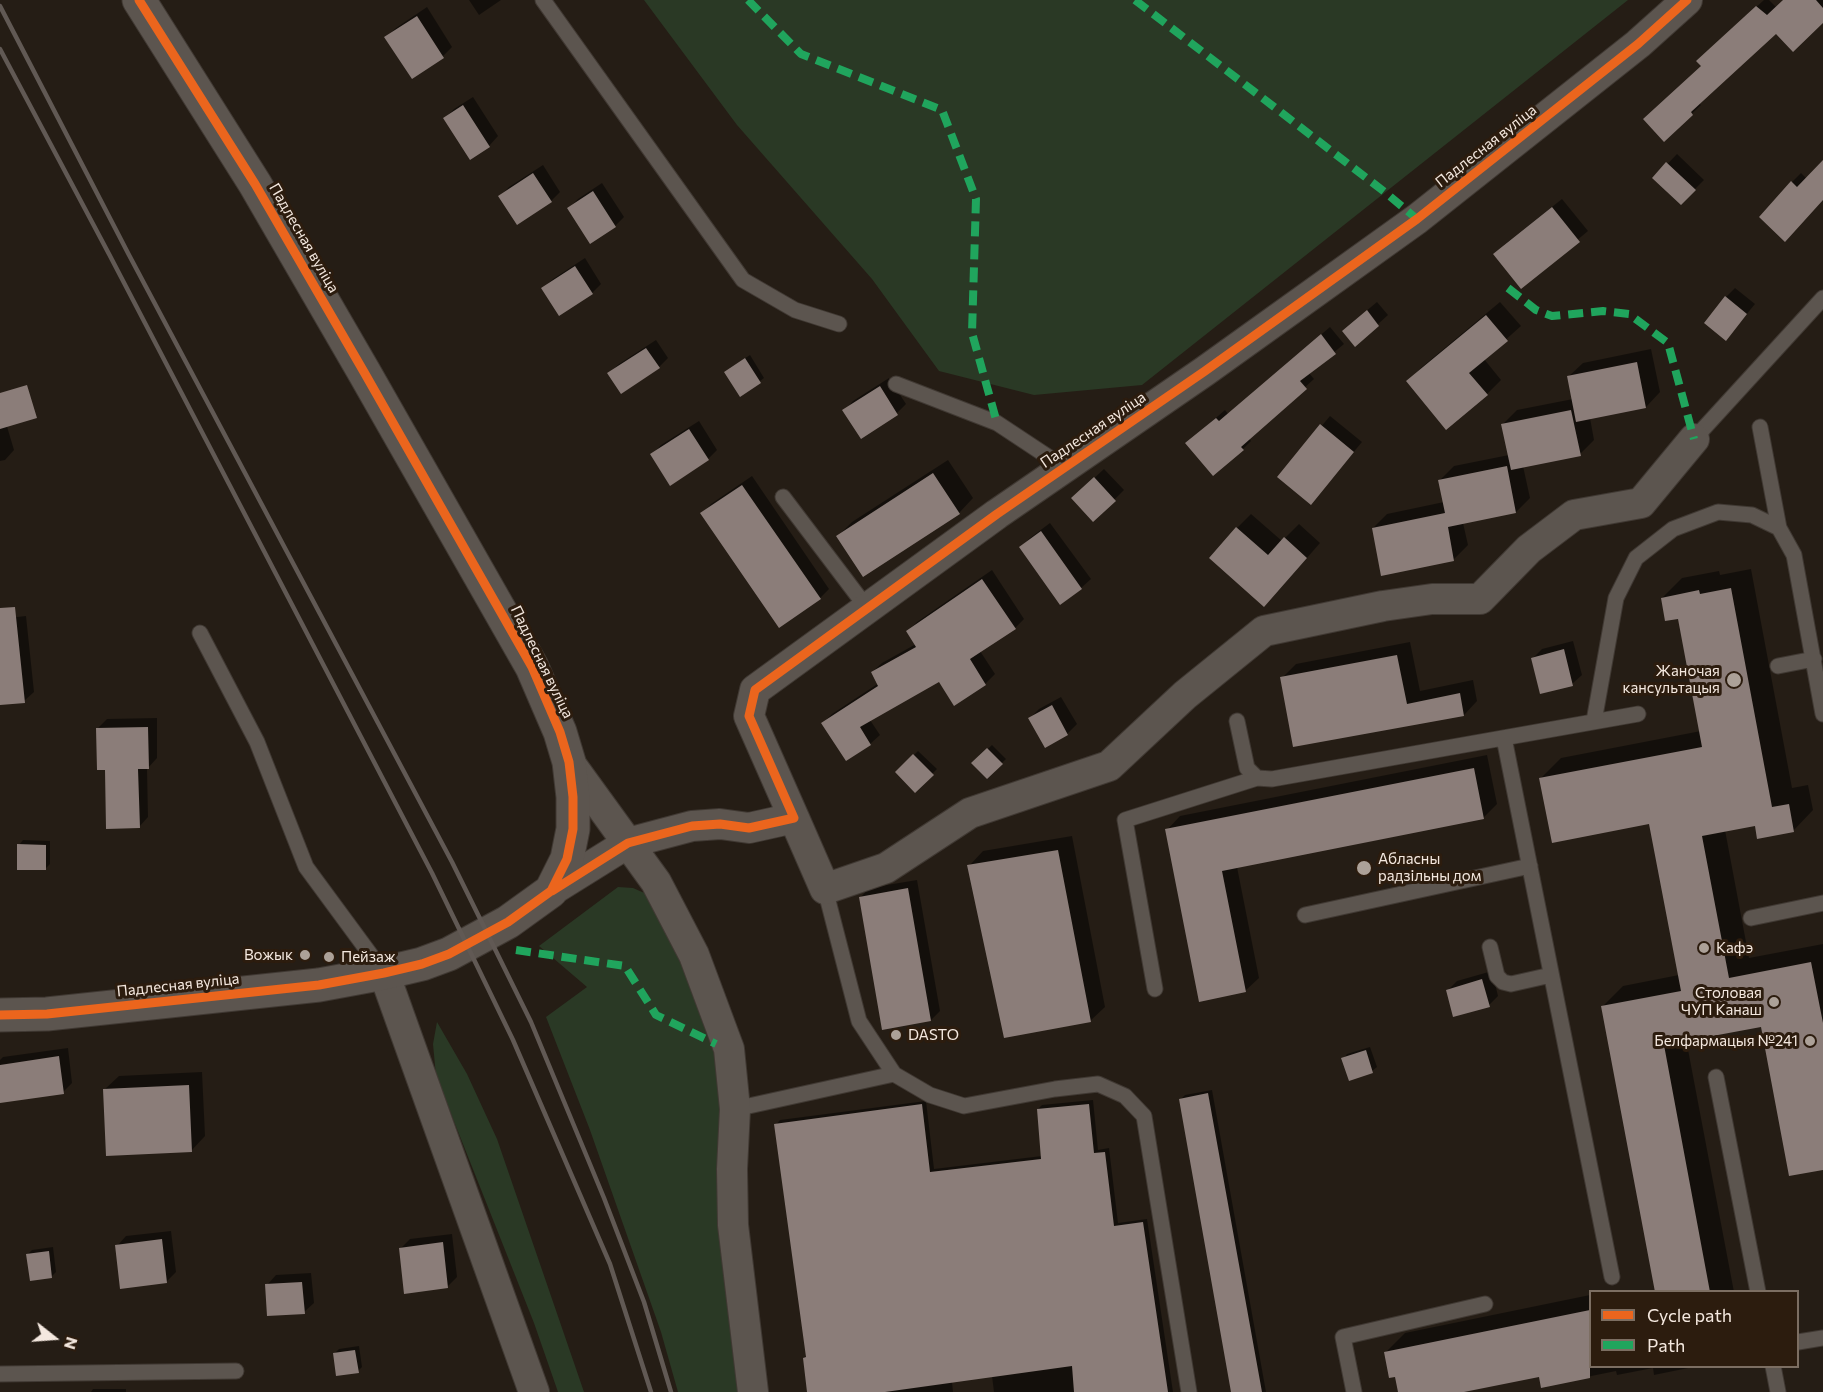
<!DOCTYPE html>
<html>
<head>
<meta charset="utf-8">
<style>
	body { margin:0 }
	#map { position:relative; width:1823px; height:1392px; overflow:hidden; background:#251d15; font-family:Commissioner,sans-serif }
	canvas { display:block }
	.legend { position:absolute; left:1589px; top:1290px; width:210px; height:78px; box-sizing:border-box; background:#2c1c0e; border:2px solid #7c6e62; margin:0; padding:8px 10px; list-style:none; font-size:18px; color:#f4e8df }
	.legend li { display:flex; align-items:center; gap:12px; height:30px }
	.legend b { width:30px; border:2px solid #7c6e62 }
	.north { position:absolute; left:24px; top:1308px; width:60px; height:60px; -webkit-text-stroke:4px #2c1c0e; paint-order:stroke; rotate:107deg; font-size:16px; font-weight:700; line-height:24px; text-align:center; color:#f4e8df }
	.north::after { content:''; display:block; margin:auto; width:21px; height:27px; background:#f4e8df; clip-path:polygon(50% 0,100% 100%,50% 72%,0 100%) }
</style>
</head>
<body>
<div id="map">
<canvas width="1823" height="1392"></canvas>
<ul class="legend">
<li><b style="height:8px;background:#eb651d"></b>Cycle path</li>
<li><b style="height:8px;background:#20a55d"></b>Path</li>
</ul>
<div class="north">N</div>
</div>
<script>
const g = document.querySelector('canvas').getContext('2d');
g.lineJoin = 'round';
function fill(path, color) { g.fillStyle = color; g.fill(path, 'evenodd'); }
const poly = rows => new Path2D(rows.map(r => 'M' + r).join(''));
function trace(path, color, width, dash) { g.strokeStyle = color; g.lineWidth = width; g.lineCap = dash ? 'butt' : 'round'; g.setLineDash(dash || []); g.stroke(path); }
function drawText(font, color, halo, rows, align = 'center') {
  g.font = font + ' Commissioner,sans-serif'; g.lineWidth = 6; g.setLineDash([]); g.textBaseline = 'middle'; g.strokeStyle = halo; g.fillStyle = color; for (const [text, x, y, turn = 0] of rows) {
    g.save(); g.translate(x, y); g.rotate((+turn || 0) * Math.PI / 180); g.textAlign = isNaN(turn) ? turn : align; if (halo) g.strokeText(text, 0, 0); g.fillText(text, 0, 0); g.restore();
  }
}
fill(poly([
	[644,0,1628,0,1142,385,1034,395,939,371,872,279,737,125],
	[618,887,633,888,649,895,658,907,716,1044,747,1392,678,1392,661,1332,590,1130,546,1017,587,987,539,946],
	[437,1022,467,1074,497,1139,584,1392,558,1392,534,1323,436,1076,433,1044]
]), '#2a3925');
fill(poly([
	[469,0,501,0,479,15],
	[1764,0,1769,0,1776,7,1784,0,1823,0,1823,21,1776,32,1699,103,1701,105,1664,140,1702,66,1707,52],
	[427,7,452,47,443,56,412,77,386,37,396,28],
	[473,97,498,136,489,146,471,158,445,118,454,109],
	[1677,154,1704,180,1681,203,1654,178],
	[1823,162,1823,198,1794,230,1792,182,1801,173,1807,179],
	[543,165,560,192,551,201,500,196,509,187],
	[602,183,624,217,615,226,569,208,578,199],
	[1562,199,1588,231,1521,287,1504,245],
	[585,258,601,284,592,293,543,288,553,279],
	[1735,288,1755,304,1726,339,1726,297],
	[1377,302,1388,315,1355,345,1353,322],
	[1500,302,1521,326,1484,359,1501,380,1487,394,1408,381,1422,367],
	[1330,327,1344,344,1309,373,1314,379,1249,438,1251,441,1243,449,1196,435,1225,410,1228,414],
	[656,340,668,358,659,367,609,373,619,364],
	[1651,349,1660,392,1646,407,1590,418,1594,440,1580,454,1523,466,1530,498,1516,512,1463,523,1468,545,1454,559,1373,528,1387,514,1444,502,1440,480,1454,466,1509,455,1503,424,1517,410,1573,399,1568,377,1583,363],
	[750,355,764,378,741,395,730,368],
	[889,378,906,404,897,413,861,437,844,411,853,401],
	[3,413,14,450,5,460,0,461,0,414],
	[1330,416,1362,442,1311,503,1279,477],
	[699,421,717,450,708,459,652,455,661,445],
	[948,460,973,498,959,513,838,536,852,522],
	[1104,469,1124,490,1094,520,1073,498],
	[752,476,829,589,820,598,702,514,711,504],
	[1251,514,1282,541,1299,524,1320,543,1278,591,1237,528],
	[1050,523,1091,579,1081,588,1060,603,1021,547,1030,538],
	[1751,569,1792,788,1808,785,1813,810,1793,831,1756,824,1725,830,1749,958,1823,944,1823,1168,1762,1025,1686,1039,1734,1292,1657,1292,1603,1006,1623,986,1679,975,1650,823,1541,778,1561,758,1701,731,1679,617,1662,598,1682,578,1719,571,1720,575],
	[992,570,1024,619,1015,628,980,651,995,674,986,683,954,704,939,680,870,720,880,735,870,744,823,723,832,714,879,683,872,672,882,663,916,644,908,631,917,622],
	[26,616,34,692,24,701,0,704,0,619],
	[1573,641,1582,675,1572,684,1532,659,1542,649],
	[1410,642,1420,691,1473,680,1477,701,1464,715,1295,745,1282,678,1296,664],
	[1061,697,1077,724,1067,734,1046,746,1030,718,1039,709],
	[157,718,157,758,147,769,148,817,139,827,106,769,98,728,107,719],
	[992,745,1006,759,987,777,973,763],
	[918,751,937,769,915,791,897,772],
	[1487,755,1497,804,1483,818,1237,867,1259,978,1245,991,1167,830,1180,816],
	[1072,836,1105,1007,1090,1021,969,866,983,851],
	[23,840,50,841,50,864,45,869,19,845],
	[917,880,940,1011,931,1020,860,898,869,888],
	[1492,971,1498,996,1489,1005,1448,990,1457,981],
	[1370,1047,1377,1067,1372,1071,1343,1059,1347,1054],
	[68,1048,72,1083,63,1092,0,1101,0,1060,3,1057],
	[202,1072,205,1136,191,1151,104,1090,119,1076],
	[1212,1090,1266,1392,1233,1392,1181,1099,1185,1095],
	[1093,1100,1098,1150,1109,1148,1118,1223,1147,1219,1173,1392,994,1392,992,1376,952,1382,953,1392,809,1392,804,1358,807,1355,776,1125,780,1120,926,1101,934,1169,1042,1156,1038,1109,1042,1105],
	[171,1231,176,1272,167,1281,117,1246,126,1236],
	[452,1234,457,1277,448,1286,400,1249,410,1239],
	[53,1247,56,1272,52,1276,28,1254,32,1250],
	[311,1273,314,1303,304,1312,267,1285,276,1275],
	[1590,1295,1590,1366,1698,1366,1654,1375,1653,1368,1617,1375,1616,1371,1542,1386,1540,1375,1457,1392,1400,1392,1396,1375,1385,1353,1405,1333],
	[359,1346,362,1367,358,1371,334,1354,339,1349],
	[93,1389,126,1389,126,1392,91,1392]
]), '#0007');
fill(poly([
	[1783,0,1816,0,1823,8,1823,23,1793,52,1776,34,1691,112,1693,115,1664,142,1643,119,1701,66,1696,61,1756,6,1767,15],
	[417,16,444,58,412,79,384,37],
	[463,105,490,147,470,160,443,118],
	[1823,160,1823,200,1785,242,1759,217,1791,181,1797,187],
	[1666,162,1696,190,1681,205,1652,178],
	[533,173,552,202,517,225,498,196],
	[593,191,616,227,590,244,567,208],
	[1552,207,1580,242,1521,289,1493,254],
	[575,266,593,294,559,316,541,288],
	[1725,296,1747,314,1726,341,1704,323],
	[1367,310,1379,326,1355,347,1342,331],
	[1486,315,1508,341,1469,373,1488,395,1446,430,1406,381],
	[1321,334,1336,354,1300,381,1307,389,1241,447,1244,450,1213,476,1185,443,1216,418,1219,421],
	[646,348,660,368,621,394,607,373],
	[745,358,761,383,740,397,724,372],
	[1637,362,1646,408,1576,422,1567,376],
	[27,385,37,418,0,429,0,393],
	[880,386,898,415,861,439,842,410],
	[1571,410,1581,456,1511,470,1501,424],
	[1320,424,1354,452,1311,505,1277,477],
	[689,429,709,460,670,486,650,454],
	[1507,466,1516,513,1448,527,1454,561,1381,576,1372,528,1445,513,1438,480],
	[933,473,960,514,863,577,836,536],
	[1094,477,1116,501,1093,522,1071,498],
	[742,485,821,599,779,628,700,513],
	[1236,527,1268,555,1284,537,1307,558,1264,607,1209,558],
	[1041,531,1082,589,1060,605,1019,547],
	[982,579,1016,629,970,659,986,685,954,706,939,682,860,727,871,745,846,761,821,723,878,686,871,672,916,647,906,631],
	[1731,588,1772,807,1789,804,1794,832,1757,839,1755,826,1702,836,1729,978,1811,962,1823,1023,1823,1170,1789,1176,1761,1027,1664,1045,1710,1292,1655,1292,1601,1006,1681,991,1649,824,1552,843,1539,778,1702,747,1678,619,1665,621,1661,598,1699,590,1700,594],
	[15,607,25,703,0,705,0,608],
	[1564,649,1573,686,1540,694,1531,658],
	[1397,655,1407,704,1460,693,1464,716,1293,747,1280,677],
	[1052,705,1068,735,1045,748,1028,718],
	[148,727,149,769,138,769,140,828,106,829,105,770,97,770,96,728],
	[987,748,1003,764,987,779,971,763],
	[913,754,934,775,915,793,895,772],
	[1474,768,1484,819,1222,871,1246,992,1199,1002,1165,829],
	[17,844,46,845,46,870,17,870],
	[1058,850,1091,1022,1004,1038,967,865],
	[908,888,931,1021,882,1030,859,897],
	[1482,979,1490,1007,1453,1017,1446,990],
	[1366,1050,1373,1073,1349,1081,1341,1058],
	[59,1056,64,1094,0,1103,0,1065],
	[189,1085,192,1152,106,1156,103,1089],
	[1208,1093,1262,1392,1231,1392,1179,1099],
	[922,1104,930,1172,1041,1159,1037,1109,1089,1104,1094,1153,1105,1152,1114,1226,1143,1222,1168,1392,1074,1392,1072,1366,885,1392,807,1392,803,1358,806,1357,774,1124],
	[162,1239,167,1283,120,1289,115,1245],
	[443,1242,448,1288,404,1294,399,1248],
	[49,1251,52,1278,30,1281,26,1254],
	[302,1282,305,1314,267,1316,265,1284],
	[1590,1310,1590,1378,1541,1388,1539,1377,1464,1392,1398,1392,1395,1377,1389,1378,1384,1352],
	[355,1350,359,1373,336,1376,333,1353]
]), '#8b7d79');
const service = poly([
	[543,0,743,280,795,310,839,324],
	[896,384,997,423,1065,468],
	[1760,427,1779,528],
	[1694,439,1823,298],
	[783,497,867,608],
	[200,633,257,742,306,867,384,973],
	[1778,666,1814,659],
	[1237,721,1247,768,1257,778,1272,779,1638,714],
	[1594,721,1616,598,1636,558,1673,529,1718,512,1752,515,1779,528,1794,555,1823,714],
	[1504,738,1612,1277],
	[825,889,859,1021,894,1074,930,1095,964,1106,1055,1089,1098,1084,1125,1096,1144,1116,1189,1392],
	[1305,915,1530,866],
	[1751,918,1823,903],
	[1490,947,1497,976,1503,982,1511,984,1551,975],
	[1155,989,1125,820,1257,778],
	[1716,1077,1758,1292],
	[735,1109,894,1074],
	[1798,1342,1823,1338],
	[1773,1366,1778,1392],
	[0,1374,236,1371],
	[1354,1392,1343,1337,1485,1304]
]);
const minor = poly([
	[569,762,656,882,694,955,729,1049,735,1109,732,1169,733,1225,753,1392],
	[794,818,825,889,886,868,970,813,1109,766,1185,695,1264,631,1383,606,1432,599,1480,599,1529,549,1574,515,1641,503,1694,439],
	[551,891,628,843,692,826,720,824,749,828,794,818,749,716,755,690,997,514,1205,371,1417,219,1638,44,1687,0],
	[384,973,534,1392]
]);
const tertiary = poly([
	[0,1015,47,1014,319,985,384,973,422,964,449,954,508,922,551,891,567,859,573,829,573,797,569,762,560,732,532,667,364,372,255,184,139,0]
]);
trace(service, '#403933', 17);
trace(minor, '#403933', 32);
trace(tertiary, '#403933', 35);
trace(service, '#5c554f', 15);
trace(minor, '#5c554f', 30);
trace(tertiary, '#5c554f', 33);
trace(poly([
	[0,6,129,255,452,862,531,1022,604,1198,644,1302,671,1392],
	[0,49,109,254,432,873,513,1040,610,1264,651,1392]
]), '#615954', 4.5);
trace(poly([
	[748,0,801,54,942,110,976,199,972,333,997,423],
	[1135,0,1386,193,1417,219],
	[1508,288,1536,310,1552,316,1603,311,1629,314,1668,343,1694,439],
	[516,950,625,966,656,1015,716,1044]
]), '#20a55d', 8, [15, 8]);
trace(poly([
	[552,891,628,843,692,826,720,824,749,828,794,818,749,716,755,690,997,514,1205,371,1417,219,1638,44,1687,0],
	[0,1015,47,1014,319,985,384,973,422,964,449,954,508,922,551,891,567,859,573,829,573,797,569,762,560,732,532,667,364,372,255,184,139,0]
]), '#eb651d', 9);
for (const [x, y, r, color] of [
	[1734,680,8,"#aca198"],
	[1364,868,8,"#aca198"],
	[1704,948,6,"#aca198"],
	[305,955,6,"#aca198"],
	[329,957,6,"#aca198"],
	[1774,1002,6,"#aca198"],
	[896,1035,6,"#aca198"],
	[1810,1041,6,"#aca198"]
]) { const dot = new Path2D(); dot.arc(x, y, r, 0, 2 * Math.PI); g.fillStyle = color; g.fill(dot); trace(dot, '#2c1c0e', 2); }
drawText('15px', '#f4e8df', '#2c1c0e', [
	["Падлесная вуліца",1486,146,-38],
	["Падлесная вуліца",304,238,60],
	["Падлесная вуліца",1093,430,-34],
	["Падлесная вуліца",542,662,64],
	["Падлесная вуліца",178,985,-6]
]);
drawText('15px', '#f4e8df', '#2c1c0e', [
	["Жаночая",1720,671],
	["кансультацыя",1720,688],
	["Абласны",1378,859,"left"],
	["радзільны дом",1378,876,"left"],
	["Кафэ",1716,948,"left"],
	["Вожык",293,955],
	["Пейзаж",341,957,"left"],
	["Столовая",1762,993],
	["ЧУП Канаш",1762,1010],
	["DASTO",908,1035,"left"],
	["Белфармацыя №241",1798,1041]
], 'right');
</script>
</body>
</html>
